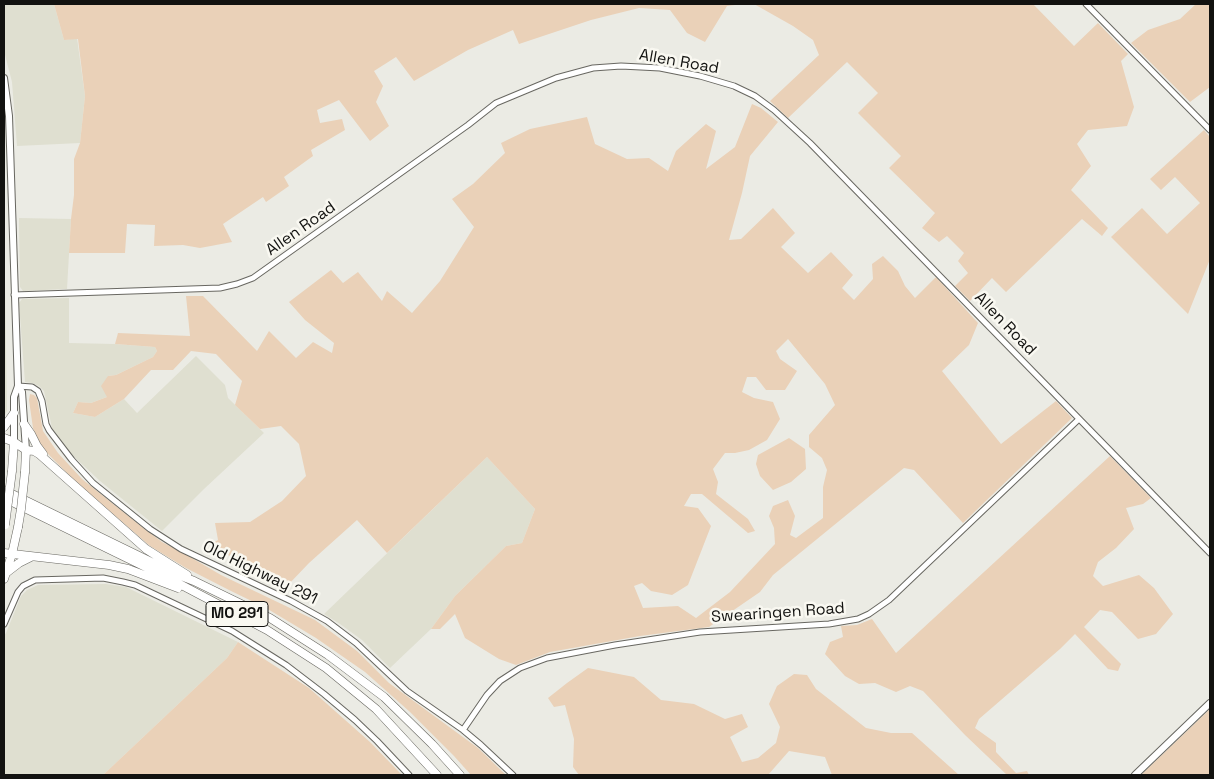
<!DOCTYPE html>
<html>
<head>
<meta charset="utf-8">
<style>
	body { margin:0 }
	#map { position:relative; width:1214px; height:779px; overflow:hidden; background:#ebebe4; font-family:"Space Grotesk",sans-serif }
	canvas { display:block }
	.frame { position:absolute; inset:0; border:5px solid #121210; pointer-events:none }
</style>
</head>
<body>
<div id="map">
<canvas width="1214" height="779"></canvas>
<div class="frame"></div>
</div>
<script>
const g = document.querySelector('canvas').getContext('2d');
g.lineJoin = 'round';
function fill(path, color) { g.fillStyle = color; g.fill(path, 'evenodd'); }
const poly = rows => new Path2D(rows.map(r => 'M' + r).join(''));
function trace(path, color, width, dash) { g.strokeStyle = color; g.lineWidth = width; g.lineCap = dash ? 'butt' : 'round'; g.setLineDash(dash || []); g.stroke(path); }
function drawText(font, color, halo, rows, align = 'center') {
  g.font = font + ' "Space Grotesk",sans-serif'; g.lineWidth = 5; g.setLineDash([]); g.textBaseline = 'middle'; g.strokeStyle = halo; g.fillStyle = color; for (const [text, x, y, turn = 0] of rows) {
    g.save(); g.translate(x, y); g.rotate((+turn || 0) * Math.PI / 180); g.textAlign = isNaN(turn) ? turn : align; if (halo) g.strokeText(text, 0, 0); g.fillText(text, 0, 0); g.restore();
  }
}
fill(poly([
	[4,4,54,4,64,40,77,38,85,96,80,143,17,146,12,82,4,51],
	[19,218,71,219,67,289,23,291,20,287],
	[4,219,7,410,4,418],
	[69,298,69,343,115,344,155,347,157,351,153,357,116,375,108,376,107,397,91,403,78,402,73,413,95,417,124,399,137,413,196,356,225,385,228,398,264,433,204,489,162,531,100,481,69,452,52,428,44,391,39,386,32,383,25,382,19,303,22,299],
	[487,457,535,509,522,543,506,546,455,596,431,629,390,668,362,640,340,624,324,614],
	[106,584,126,587,238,642,227,658,103,775,4,775,4,636,6,633,21,596,27,590,38,585]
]), '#dfdfd0');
fill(poly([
	[54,4,743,4,727,6,705,42,687,33,670,10,639,8,591,20,519,44,513,30,468,50,414,81,396,57,374,71,383,86,376,102,389,126,370,141,339,100,317,110,320,123,342,119,345,130,311,150,313,156,284,177,289,186,266,202,263,197,223,224,232,242,200,248,183,245,154,246,155,225,127,224,125,253,69,253,71,219,74,195,74,159,80,143,85,96,78,39,64,40],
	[754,4,1033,4,1074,46,1098,23,1128,54,1121,61,1134,107,1127,126,1088,130,1077,144,1091,166,1071,190,1108,228,1102,236,1082,219,1006,292,992,278,970,301,955,286,968,273,958,261,964,253,947,236,939,242,922,228,935,213,889,168,901,156,858,113,878,93,847,62,788,118,770,101,819,55,813,40,793,26],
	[1196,4,1210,4,1210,87,1190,102,1131,43,1148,30,1180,19],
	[752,104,761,108,778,122,750,156,742,193,729,240,741,239,773,208,795,233,781,247,808,273,831,252,853,275,842,288,854,300,873,279,872,264,883,256,898,271,905,286,915,298,936,277,978,323,969,345,942,371,1001,444,1056,401,1072,418,963,523,914,470,904,468,773,575,760,592,709,627,640,636,550,652,516,665,499,659,465,638,455,614,440,629,431,629,455,596,506,546,522,543,535,509,487,457,387,553,357,520,309,563,288,585,220,551,211,544,218,540,215,523,250,522,282,501,306,476,299,444,281,426,260,429,235,405,242,381,216,354,191,351,173,370,151,370,124,399,95,417,73,413,78,402,91,403,107,397,101,386,108,376,116,375,153,357,157,351,155,347,115,344,118,333,190,336,186,296,203,296,257,351,269,331,296,358,313,342,332,353,334,343,305,320,289,302,331,270,343,283,358,272,382,301,387,291,412,313,440,281,474,227,452,199,473,184,505,153,501,143,530,129,587,117,595,144,627,159,649,158,668,171,676,151,706,124,716,131,706,169,735,147],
	[788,339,825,384,835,405,809,435,809,447,822,458,827,470,823,487,823,518,796,538,790,535,795,516,788,500,773,506,769,516,774,528,775,544,730,592,696,618,678,606,643,608,634,586,642,583,651,591,672,595,688,585,711,526,698,508,684,506,691,494,702,494,748,533,755,531,748,519,716,494,718,482,713,469,725,453,735,453,749,450,767,440,780,419,773,402,754,398,742,392,747,377,756,377,766,390,785,390,797,371,780,359,776,351],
	[1204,130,1210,137,1210,259,1188,314,1111,237,1142,208,1167,234,1200,203,1175,177,1161,190,1150,179],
	[30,394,34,395,37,398,43,431,58,453,82,479,142,527,162,542,185,554,221,575,315,620,357,651,389,683,478,748,506,775,471,775,454,756,410,712,365,672,316,638,266,608,229,590,186,568,150,546,76,482,49,455,39,443,33,428,29,400],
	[789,438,805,449,806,469,791,482,773,490,760,476,756,464,758,455],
	[1110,456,1151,498,1143,504,1126,508,1134,529,1116,548,1098,562,1093,576,1103,586,1139,575,1154,588,1173,614,1156,634,1138,639,1112,612,1100,610,1084,627,1121,664,1118,671,1108,669,1075,634,1060,649,979,719,975,728,996,743,996,752,1016,773,1027,771,1029,775,1007,775,965,735,923,691,910,686,896,692,875,683,859,684,845,676,825,654,830,642,843,637,841,626,857,625,872,619,896,653],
	[238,642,309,688,370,742,402,775,103,775,227,658],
	[588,668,634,677,661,700,694,704,725,719,742,714,748,727,730,737,742,762,758,758,776,743,780,727,769,704,777,686,794,674,807,675,816,689,866,728,891,733,912,733,959,775,832,775,825,757,789,751,768,775,579,775,573,767,574,739,565,705,554,707,548,698,567,683],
	[1210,709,1210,775,1141,775]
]), '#ead1b8');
const minor = poly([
	[1086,4,1210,130],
	[14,295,220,288,237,284,253,278,468,125,496,103,556,78,593,68,621,66,660,68,700,76,734,86,755,96,774,110,810,143,1210,553],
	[18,386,32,387,38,391,42,401,46,424,49,430,72,460,93,483,150,529,181,549,291,601,327,621,356,643,407,691,463,730,481,745,513,775],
	[4,624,18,592,23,586,35,580,103,578,123,582,135,585,232,631,286,665,324,694,355,720,377,741,409,775],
	[463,730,487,695,500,681,520,668,547,658,615,645,700,632,829,624,858,619,869,614,889,600,1079,419]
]);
const major = poly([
	[4,78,9,116,18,386,14,397,14,442],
	[18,386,22,392,26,450],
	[1135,775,1210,703]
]);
const highway = poly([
	[24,424,31,434,37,446,43,454],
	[4,427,14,413],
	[4,438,14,442,26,450,34,451,39,454,146,549,187,575],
	[12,471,14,442],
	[25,472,26,450],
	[4,490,176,574,194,581,270,618,328,655,384,697,432,744,460,775],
	[4,498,172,580,267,630,326,668,376,709,437,775],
	[4,553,109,565,128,569,178,588],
	[6,573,19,563,31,557],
	[4,579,12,554,18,527]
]);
trace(minor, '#686761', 7);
trace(major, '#686761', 8);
trace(highway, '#686761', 9);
trace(minor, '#fff', 5);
trace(major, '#fff', 6);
trace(highway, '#fff', 8);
const highwayBridge = poly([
	[5,525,12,471],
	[18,527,21,509,25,472]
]);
trace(highwayBridge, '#686761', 9, []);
trace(highwayBridge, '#fff', 8);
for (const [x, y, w] of [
	[237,614,62]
]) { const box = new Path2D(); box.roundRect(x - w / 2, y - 12.5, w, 25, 4); g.fillStyle = '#f9f8f1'; g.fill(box); trace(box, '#121210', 1); }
drawText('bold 15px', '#121210', null, [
	["MO 291",237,614]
]);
drawText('16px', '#121210', '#f9f8f1', [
	["Allen Road",679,62,10],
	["Allen Road",301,229,-35],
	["Allen Road",1005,324,46],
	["Old Highway 291",260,573,26],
	["Swearingen Road",778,613,-4]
]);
</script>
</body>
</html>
